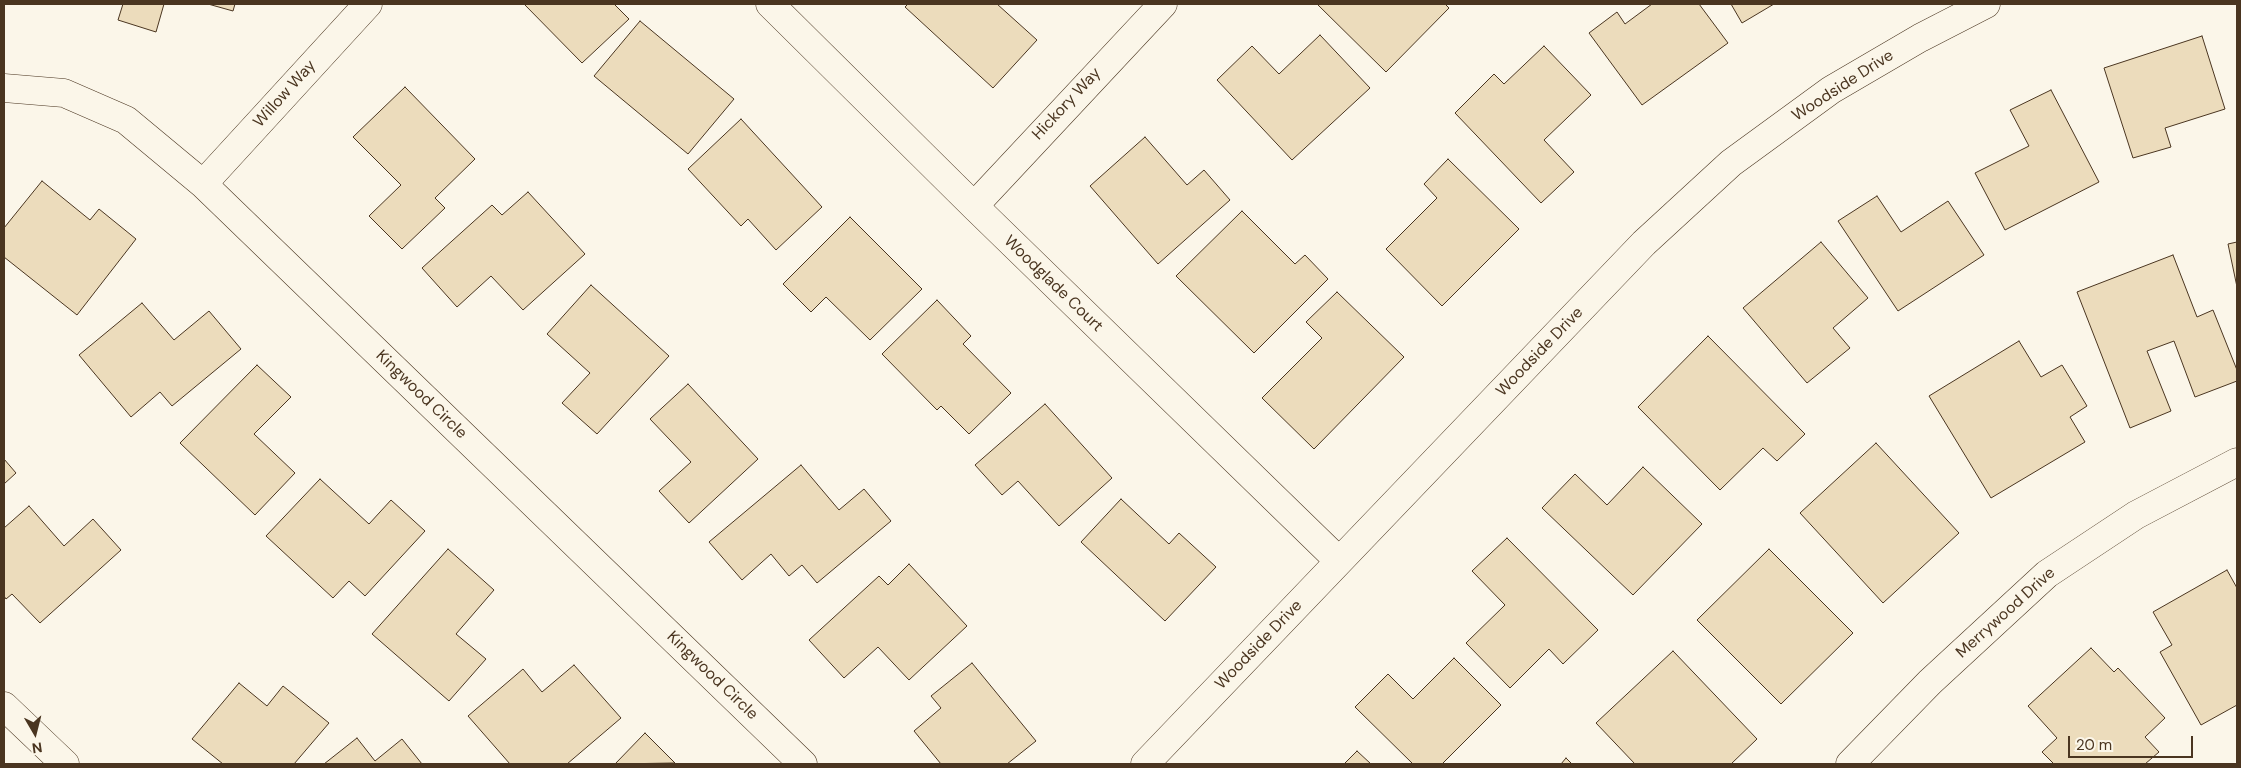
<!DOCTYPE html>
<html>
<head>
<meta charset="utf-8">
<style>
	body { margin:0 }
	#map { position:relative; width:2241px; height:768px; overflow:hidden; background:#fbf6e9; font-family:"DM Sans",sans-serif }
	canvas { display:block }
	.frame { position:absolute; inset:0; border:5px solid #4a3520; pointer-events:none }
	.north { position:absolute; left:10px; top:708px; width:50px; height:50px; -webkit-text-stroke:4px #fbf6e9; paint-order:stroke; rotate:172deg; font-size:14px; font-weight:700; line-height:20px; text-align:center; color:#4a3520 }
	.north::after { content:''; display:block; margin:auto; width:18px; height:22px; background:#4a3520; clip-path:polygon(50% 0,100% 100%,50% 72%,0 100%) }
	.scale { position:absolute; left:2068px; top:736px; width:125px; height:22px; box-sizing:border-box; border:2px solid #4a3520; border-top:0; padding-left:6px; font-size:15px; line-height:18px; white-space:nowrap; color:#4a3520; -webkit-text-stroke:4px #fbf6e9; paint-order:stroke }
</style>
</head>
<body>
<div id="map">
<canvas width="2241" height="768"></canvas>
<div class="frame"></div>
<div class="north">N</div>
<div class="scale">20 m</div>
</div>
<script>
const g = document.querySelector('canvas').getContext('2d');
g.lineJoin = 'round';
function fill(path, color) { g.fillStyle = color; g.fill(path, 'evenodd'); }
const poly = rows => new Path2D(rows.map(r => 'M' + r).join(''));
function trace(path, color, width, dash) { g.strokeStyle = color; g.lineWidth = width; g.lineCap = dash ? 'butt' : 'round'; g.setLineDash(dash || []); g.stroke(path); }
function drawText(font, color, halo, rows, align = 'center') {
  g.font = font + ' "DM Sans",sans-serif'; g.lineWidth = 4; g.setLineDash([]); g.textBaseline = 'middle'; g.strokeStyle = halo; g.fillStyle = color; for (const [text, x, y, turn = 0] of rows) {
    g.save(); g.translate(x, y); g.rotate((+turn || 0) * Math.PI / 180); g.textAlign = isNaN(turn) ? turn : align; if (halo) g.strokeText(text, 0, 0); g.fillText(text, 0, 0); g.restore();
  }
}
const building = poly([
	[123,4,164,4,156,32,118,20,123,4],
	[208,4,235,4,233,11,208,4],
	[524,4,614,4,629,19,582,63,524,4],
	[908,4,997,4,1037,40,993,88,905,7,908,4],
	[1317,4,1445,4,1449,8,1386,72,1317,4],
	[1652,4,1699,4,1728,43,1642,105,1589,33,1617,12,1625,24,1652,4],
	[1731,4,1774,4,1742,23,1731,4],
	[640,21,734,99,688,154,594,76,640,21],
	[1320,35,1370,88,1292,160,1217,80,1252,46,1279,74,1320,35],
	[2202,36,2225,109,2165,128,2171,147,2133,158,2104,68,2202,36],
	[1544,46,1591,95,1544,140,1574,172,1541,203,1455,113,1494,74,1504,84,1544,46],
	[405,87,475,159,435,198,445,208,402,249,369,216,401,185,353,137,405,87],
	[2051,90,2099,182,2005,230,1975,173,2029,146,2010,110,2051,90],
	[741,119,822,207,776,250,748,219,741,226,688,169,741,119],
	[1145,137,1187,185,1204,170,1230,200,1158,264,1090,186,1145,137],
	[1448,159,1519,229,1442,306,1386,249,1437,198,1424,184,1448,159],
	[42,181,90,220,99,209,136,239,77,315,4,257,4,228,42,181],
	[528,192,585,254,523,310,491,276,457,307,422,268,492,205,502,215,528,192],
	[1877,196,1901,232,1948,201,1984,255,1898,311,1838,221,1877,196],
	[1242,211,1295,264,1305,255,1328,279,1254,353,1176,276,1242,211],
	[850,217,922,289,870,340,826,297,811,312,783,284,850,217],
	[1821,242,1868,298,1833,328,1850,348,1807,383,1743,308,1821,242],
	[2237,242,2237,287,2228,244,2237,242],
	[2173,255,2197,317,2213,310,2237,370,2237,381,2195,397,2174,341,2147,351,2171,411,2130,428,2077,292,2173,255],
	[591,285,669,356,597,434,562,403,590,373,547,334,591,285],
	[1337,292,1404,357,1314,449,1262,398,1322,338,1306,322,1337,292],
	[937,300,971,336,963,344,1011,393,969,434,941,406,937,410,882,354,937,300],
	[142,303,174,340,209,311,241,349,172,406,160,392,131,417,79,355,142,303],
	[1708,336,1805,434,1777,461,1763,448,1720,490,1638,407,1708,336],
	[2019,341,2041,377,2062,365,2087,406,2070,417,2085,442,1991,498,1929,396,2019,341],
	[257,365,291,397,254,434,295,473,255,515,180,443,257,365],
	[688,384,758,459,689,523,659,491,691,462,650,419,688,384],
	[1045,404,1112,478,1059,526,1018,481,1002,495,975,465,1045,404],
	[1876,443,1959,533,1883,603,1800,513,1876,443],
	[4,459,16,473,4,484,4,459],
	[801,465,839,510,864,489,891,521,817,583,802,565,789,576,771,554,742,580,709,542,801,465],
	[1643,467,1702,524,1633,595,1542,508,1575,474,1607,505,1643,467],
	[320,479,369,524,391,500,425,531,365,596,349,581,333,598,266,536,320,479],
	[1121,499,1169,544,1179,533,1216,567,1165,621,1081,542,1121,499],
	[29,506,64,546,93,519,121,550,40,623,12,594,6,599,4,596,4,528,29,506],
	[1507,538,1598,630,1563,664,1549,649,1510,688,1466,643,1505,605,1472,571,1507,538],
	[448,549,494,590,456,634,486,659,449,701,372,634,448,549],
	[1769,549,1853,633,1781,704,1697,620,1769,549],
	[909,564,967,626,909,680,878,647,844,678,809,640,879,576,888,585,909,564],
	[2227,570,2237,588,2237,705,2201,725,2160,652,2172,645,2153,612,2227,570],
	[2091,648,2114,672,2118,668,2165,718,2145,737,2159,752,2145,764,2054,764,2042,752,2057,738,2028,706,2091,648],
	[1673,651,1757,739,1731,764,1635,764,1596,723,1673,651],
	[1454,658,1501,705,1442,764,1413,764,1355,707,1388,674,1413,699,1454,658],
	[972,663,1036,741,1007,764,941,764,914,731,941,708,931,696,972,663],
	[574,665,621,718,567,764,510,764,468,716,523,669,542,692,574,665],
	[239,683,267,706,283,686,329,723,294,764,223,764,192,739,239,683],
	[645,733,675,763,615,764,645,733],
	[357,738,375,761,402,739,422,764,324,764,357,738],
	[1357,751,1371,764,1344,764,1357,751],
	[1566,758,1572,764,1561,764,1566,758]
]);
fill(building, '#ecdcbc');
trace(building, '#4a3520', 1);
const minor = poly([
	[770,4,974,206,1339,561],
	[4,88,64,93,126,120,203,184,803,764],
	[203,184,368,4],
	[974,206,1163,4],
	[4,706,65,764],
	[1145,764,1644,243,1731,163,1831,90,1920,38,1986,4],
	[1850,764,1930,682,2047,574,2136,515,2237,462]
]);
trace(minor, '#4a3520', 29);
trace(minor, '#fbf6e9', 28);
drawText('16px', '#4a3520', '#fbf6e9', [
	["Woodside Drive",1843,86,-33],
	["Willow Way",285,94,-48],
	["Hickory Way",1067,104,-47],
	["Woodglade Court",1053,284,44],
	["Woodside Drive",1540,352,-46],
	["Kingwood Circle",421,395,44],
	["Merrywood Drive",2006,613,-42],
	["Woodside Drive",1259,645,-46],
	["Kingwood Circle",712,676,44]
]);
</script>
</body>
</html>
